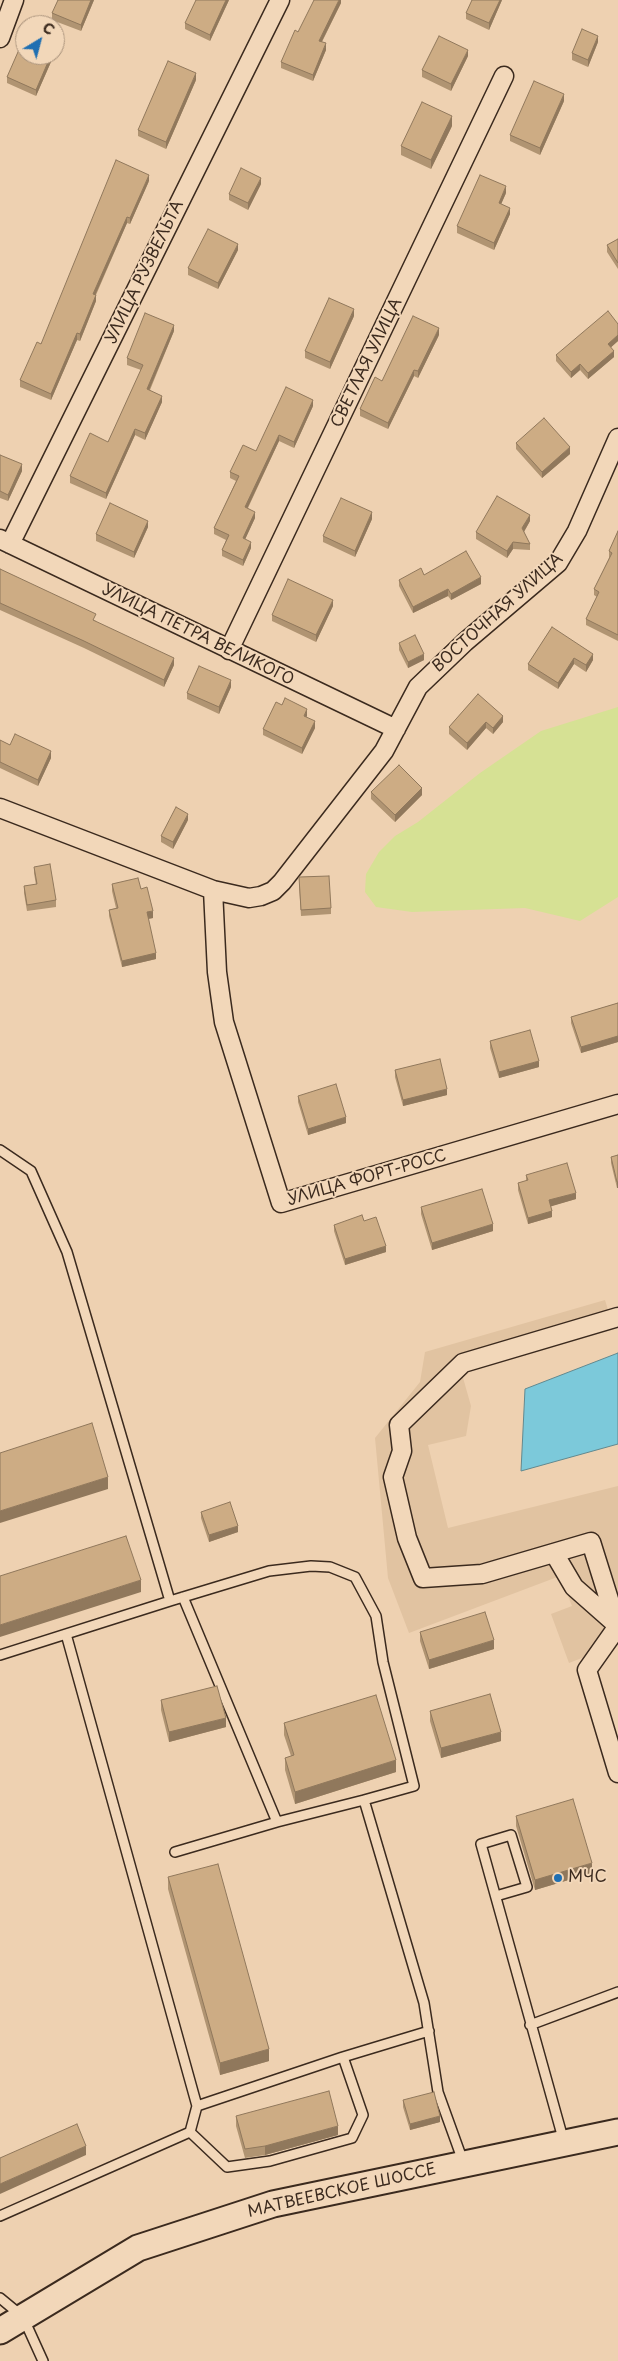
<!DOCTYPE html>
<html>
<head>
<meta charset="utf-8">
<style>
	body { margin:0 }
	#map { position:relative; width:618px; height:2361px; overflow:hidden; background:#eed1b1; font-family:"Playpen Sans",sans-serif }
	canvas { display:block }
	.north { position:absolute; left:15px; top:15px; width:50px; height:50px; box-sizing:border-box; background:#f2d7b9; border:1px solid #a9927b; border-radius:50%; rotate:37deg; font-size:14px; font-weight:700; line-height:20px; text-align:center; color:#3b2a1e }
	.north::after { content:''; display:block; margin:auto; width:18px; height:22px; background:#1f6fb2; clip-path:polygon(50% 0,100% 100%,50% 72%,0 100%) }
</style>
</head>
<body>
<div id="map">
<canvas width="618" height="2361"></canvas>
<div class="north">С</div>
</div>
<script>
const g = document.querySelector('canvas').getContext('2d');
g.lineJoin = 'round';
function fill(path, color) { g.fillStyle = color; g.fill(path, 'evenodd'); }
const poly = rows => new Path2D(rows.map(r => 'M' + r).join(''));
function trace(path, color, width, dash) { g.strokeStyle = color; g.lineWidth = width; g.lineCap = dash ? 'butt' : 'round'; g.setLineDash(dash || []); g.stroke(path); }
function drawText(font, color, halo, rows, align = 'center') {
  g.font = font + ' "Playpen Sans",sans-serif'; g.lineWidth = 4; g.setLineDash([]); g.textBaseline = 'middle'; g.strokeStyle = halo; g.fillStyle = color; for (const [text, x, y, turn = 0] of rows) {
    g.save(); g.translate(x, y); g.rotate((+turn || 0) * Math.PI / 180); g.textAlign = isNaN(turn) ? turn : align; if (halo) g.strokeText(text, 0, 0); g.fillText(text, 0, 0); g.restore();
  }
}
fill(poly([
	[605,1300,612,1323,460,1367,471,1406,466,1436,428,1445,448,1528,618,1486,618,1644,569,1663,551,1614,572,1606,560,1576,409,1633,388,1578,375,1438,420,1382,425,1352]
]), '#e1c3a1');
fill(poly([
	[618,707,618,897,580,921,525,908,412,912,376,907,365,892,366,874,379,852,395,836,418,822,480,773,541,731]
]), '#d6e194');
const water = poly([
	[618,1353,618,1444,521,1471,525,1389,618,1353]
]);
fill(water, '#7cc9da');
trace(water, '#62898f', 1);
const lane = poly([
	[0,1150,31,1171,67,1252,170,1601,269,1571,311,1566,330,1567,355,1577,376,1616,383,1662,414,1786,364,1800,424,2003,438,2092,464,2164],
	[183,1597,277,1822,364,1800],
	[66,1634,197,2106,190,2132],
	[0,1655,170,1601],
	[175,1852,277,1822],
	[496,1896,527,1887,511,1835,481,1844,564,2142],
	[530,2025,618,1992],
	[197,2106,343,2057],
	[0,2216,190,2132,227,2167,270,2161,352,2138,363,2115,343,2057,429,2031],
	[0,2298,23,2317,43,2361]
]);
const street = poly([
	[0,38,14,0],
	[0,539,396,729],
	[10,544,280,0],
	[229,650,504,76],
	[0,808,213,890,249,898,261,896,273,891,282,882,384,751,418,687,465,642,558,563,577,531,618,438],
	[213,890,217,972,224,1022,281,1203,618,1104],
	[554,1553,574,1587,617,1625],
	[617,1625,591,1542,482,1574,423,1578,407,1538,393,1477,402,1451,399,1425,463,1363,618,1317],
	[618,1626,587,1670,618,1773]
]);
const secondary = poly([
	[0,2331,138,2248,273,2204,618,2132]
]);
trace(lane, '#3b2a1e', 12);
trace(street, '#3b2a1e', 21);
trace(secondary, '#3b2a1e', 29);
trace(lane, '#f2d7b9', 9);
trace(street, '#f2d7b9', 18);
trace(secondary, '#f2d7b9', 25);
fill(poly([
	[94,0,81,31,52,20,52,13],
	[229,0,210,41,185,29,185,23],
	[341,0,341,3,322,42,326,50,313,81,281,68,281,62,298,32],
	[502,0,489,30,466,19,466,13],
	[598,42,588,67,572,60,572,53],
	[25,55,54,55,36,96,7,83,7,77],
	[468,56,451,91,422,77,422,70],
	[196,80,166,149,138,136,138,130],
	[564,101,540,155,510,141,510,135],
	[452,126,431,169,401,155,401,146],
	[149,181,130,224,127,223,96,295,96,301,80,341,77,340,51,400,20,387,20,380,41,344],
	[261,184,248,210,229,200,229,194],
	[506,193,501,204,510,214,494,250,457,233,457,226],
	[618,239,618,269,607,252,607,245],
	[238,250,218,289,188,275,188,268],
	[354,316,330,369,305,358,305,351],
	[618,324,618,341,611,347,614,357,588,379,580,370,571,378,556,361,556,355],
	[174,331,150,390,162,402,145,440,135,435,106,499,70,483,70,476,108,442,141,370,127,365,127,358],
	[439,335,418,378,414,376,388,429,360,416,360,409,382,381],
	[313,406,294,448,279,441,248,508,255,518,245,539,251,548,243,566,222,556,222,550,226,540,214,534,214,528,236,481,230,478,230,472,256,451],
	[516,443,570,454,542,478,516,449],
	[0,455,22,471,8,501,0,498],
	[372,519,355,557,323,542,323,536],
	[530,521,524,532,530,544,530,550,513,549,507,558,476,539,476,532],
	[148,527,134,558,96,541,96,534],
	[618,531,618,641,586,625,586,619,597,597,594,595,594,589,609,558,609,551],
	[0,569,96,621,96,622,174,665,164,687,84,648,0,610],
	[424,575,481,584,451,600,448,596,413,613,399,586,399,580],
	[333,606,316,642,272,621,272,615],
	[552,627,593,660,586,672,574,664,558,689,528,670,528,664],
	[399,643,424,660,408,668,399,650],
	[231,687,219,714,187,699,187,693],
	[478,694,503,722,493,734,486,728,467,750,449,734,449,727],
	[307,716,306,717,315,728,302,754,263,735,263,729],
	[0,740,10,745,51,758,38,786,0,768],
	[371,792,422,795,395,822,371,799],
	[188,820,173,849,161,842,161,836],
	[34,867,56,900,56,907,27,911,24,893,24,886,36,885,34,873],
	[112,884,141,889,153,918,148,919,156,959,122,967,109,916,109,910,116,908,112,891],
	[299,884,331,908,331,914,301,916],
	[618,1003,618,1042,581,1053,571,1023,571,1017],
	[490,1041,539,1067,499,1078,490,1048],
	[395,1070,447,1095,403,1106,395,1077],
	[298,1096,346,1123,308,1135,298,1102],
	[618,1155,618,1188,617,1188,611,1163,611,1157],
	[526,1175,576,1199,551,1206,552,1217,528,1224,518,1190,518,1183,526,1181],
	[421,1207,493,1231,432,1250,421,1214],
	[364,1221,386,1252,345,1265,334,1231,334,1225],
	[201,1512,238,1532,209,1542,201,1518],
	[420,1632,494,1649,429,1669,420,1641],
	[161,1700,226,1727,169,1742,161,1710],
	[430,1711,501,1741,441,1758,430,1721],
	[284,1723,396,1772,295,1804,285,1770,285,1758,291,1756,284,1735],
	[516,1816,592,1873,535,1890,516,1826],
	[168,1877,269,2061,220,2075,168,1889],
	[403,2100,440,2122,410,2130,403,2107],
	[236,2116,338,2135,265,2155,245,2158,236,2126]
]), '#b09472');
fill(poly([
	[91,0,94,0,81,31,81,25],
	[226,0,229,0,210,41,210,35],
	[339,0,341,0,341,3,319,47,319,41],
	[500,0,502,0,489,30,489,23],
	[598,36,598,42,588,67,588,60],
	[326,43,326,50,313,81,313,75],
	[468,50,468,56,451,91,451,84],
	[51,55,54,55,36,96,36,90],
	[196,73,196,80,166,149,166,142],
	[564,94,564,101,540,155,540,148],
	[452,116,452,126,431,169,431,160],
	[149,175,149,181,130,224,130,218],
	[261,178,261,184,248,210,248,203],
	[506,186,506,193,499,209,499,203],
	[510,208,510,214,494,250,494,243],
	[127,217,127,223,93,300,93,294],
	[238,244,238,250,218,289,218,283],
	[96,295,96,301,80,341,80,334],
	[354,309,354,316,330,369,330,362],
	[174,325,174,331,147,395,147,389],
	[439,328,439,335,418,378,418,371],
	[77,333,77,340,51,400,51,394],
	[618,335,618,341,608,350,608,344],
	[614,351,614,357,588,379,588,373],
	[580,364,580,370,571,378,571,372],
	[414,370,414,376,388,429,388,423],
	[162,396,162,402,145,440,145,433],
	[313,400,313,406,294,448,294,442],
	[135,429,135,435,106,499,106,493],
	[279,435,279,441,245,513,245,507],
	[570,447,570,454,542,478,542,472],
	[22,464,22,471,8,501,8,495],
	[255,512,255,518,243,544,243,538],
	[372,512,372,519,355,557,355,551],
	[530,515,530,521,522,535,522,528],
	[148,521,148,527,134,558,134,552],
	[251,542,251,548,243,566,243,560],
	[513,542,513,549,507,558,507,551],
	[481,577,481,584,451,600,451,594],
	[448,589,448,596,413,613,413,607],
	[333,600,333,606,316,642,316,635],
	[424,654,424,660,408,668,408,662],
	[593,654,593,660,586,672,586,665],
	[174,658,174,665,164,687,164,680],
	[574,658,574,664,558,689,558,683],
	[231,680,231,687,219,714,219,707],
	[307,709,307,716,304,722,304,716],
	[503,716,503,722,493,734,493,728],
	[315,721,315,728,302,754,302,748],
	[486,722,486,728,467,750,467,743],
	[51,751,51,758,38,786,38,780],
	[422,788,422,795,395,822,395,815],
	[188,814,188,820,173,849,173,842],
	[153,911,153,918,147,919,147,912],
	[156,953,156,959,122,967,122,961],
	[618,1036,618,1042,581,1053,581,1047],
	[539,1061,539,1067,499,1078,499,1072],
	[447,1089,447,1095,403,1106,403,1100],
	[346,1117,346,1123,308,1135,308,1129],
	[617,1182,618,1182,618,1188,617,1188],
	[576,1193,576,1199,549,1207,549,1200],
	[552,1211,552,1217,528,1224,528,1218],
	[493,1224,493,1231,432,1250,432,1243],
	[386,1246,386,1252,345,1265,345,1259],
	[108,1477,108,1489,0,1523,0,1511],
	[238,1526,238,1532,209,1542,209,1535],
	[141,1580,141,1592,0,1637,0,1625],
	[494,1640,494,1649,429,1669,429,1660],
	[226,1718,226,1727,169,1742,169,1732],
	[501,1732,501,1741,441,1758,441,1748],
	[396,1760,396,1772,295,1804,295,1792],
	[592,1863,592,1873,535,1890,535,1880],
	[269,2049,269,2061,220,2075,220,2063],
	[440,2116,440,2122,410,2130,410,2124],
	[338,2126,338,2135,265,2155,265,2146],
	[86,2146,86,2155,0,2194,0,2184]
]), '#90785c');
const building = poly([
	[58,0,91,0,81,25,52,13,58,0],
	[196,0,226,0,210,35,185,23,196,0],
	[314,0,339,0,319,41,326,43,313,75,281,62,295,30,298,32,314,0],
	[472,0,500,0,489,23,466,13,472,0],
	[582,29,598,36,588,60,572,53,582,29],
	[25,36,25,55,51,55,36,90,7,77,25,36],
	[439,36,468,50,451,84,422,70,439,36],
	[168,61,196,73,166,142,138,130,168,61],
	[534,81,564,94,540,148,510,135,534,81],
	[422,102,452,116,431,160,401,146,422,102],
	[116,160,149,175,130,218,127,217,93,294,96,295,80,334,77,333,51,394,20,380,37,342,41,344,116,160],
	[241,168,261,178,248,203,229,194,241,168],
	[480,175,506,186,499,203,510,208,494,243,457,226,480,175],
	[208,229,238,244,218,283,188,268,208,229],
	[618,239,618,263,607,245,618,239],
	[329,298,354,309,330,362,305,351,329,298],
	[608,311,618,324,618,335,608,344,614,351,588,373,580,364,571,372,556,355,608,311],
	[145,313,174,325,147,389,162,396,145,433,135,429,106,493,70,476,90,433,108,442,143,365,127,358,145,313],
	[413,316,439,328,418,371,414,370,388,423,360,409,375,377,382,381,413,316],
	[286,387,313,400,294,442,279,435,245,507,255,512,243,538,251,542,243,560,222,550,229,535,214,528,239,476,230,472,243,445,256,451,286,387],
	[544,418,570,447,542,472,516,443,544,418],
	[0,455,22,464,8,495,0,491,0,455],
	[497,496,530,515,522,528,530,544,513,542,507,551,476,532,497,496],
	[341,498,372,512,355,551,323,536,341,498],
	[110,503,148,521,134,552,96,534,110,503],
	[618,531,618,635,586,619,599,592,594,589,612,553,609,551,618,531],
	[466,551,481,577,451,594,448,589,413,607,399,580,421,568,424,575,466,551],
	[0,569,96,614,93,620,174,658,164,680,84,641,0,603,0,569],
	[288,579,333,600,316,635,272,615,288,579],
	[552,627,593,654,586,665,574,658,558,683,528,664,552,627],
	[415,635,424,654,408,662,399,643,415,635],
	[199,666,231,680,219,707,187,693,199,666],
	[478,694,503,716,493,728,486,722,467,743,449,727,478,694],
	[285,698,307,709,304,716,315,721,302,748,263,729,276,702,282,705,285,698],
	[15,734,51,751,38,780,0,762,0,740,10,745,15,734],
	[399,765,422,788,395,815,371,792,399,765],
	[176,807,188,814,173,842,161,836,176,807],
	[50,864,56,900,27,905,24,886,37,884,34,867,50,864],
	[329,876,331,908,301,910,299,877,329,876],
	[138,878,141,889,147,887,153,911,147,912,156,953,122,961,109,910,118,908,112,884,138,878],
	[618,1003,618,1036,581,1047,571,1017,618,1003],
	[530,1030,539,1061,499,1072,490,1041,530,1030],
	[440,1059,447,1089,403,1100,395,1070,440,1059],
	[336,1084,346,1117,308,1129,298,1096,336,1084],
	[618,1155,618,1182,617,1182,611,1157,618,1155],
	[567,1163,576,1193,549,1200,552,1211,528,1218,518,1183,528,1180,526,1175,567,1163],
	[482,1189,493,1224,432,1243,421,1207,482,1189],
	[362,1215,364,1221,376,1217,386,1246,345,1259,334,1225,362,1215],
	[92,1423,108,1477,0,1511,0,1453,92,1423],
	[230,1502,238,1526,209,1535,201,1512,230,1502],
	[126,1536,141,1580,0,1625,0,1576,126,1536],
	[485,1612,494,1640,429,1660,420,1632,485,1612],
	[217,1686,226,1718,169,1732,161,1700,217,1686],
	[490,1694,501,1732,441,1748,430,1711,490,1694],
	[376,1695,396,1760,295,1792,285,1758,294,1755,284,1723,376,1695],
	[573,1799,592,1863,535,1880,516,1816,573,1799],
	[218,1864,269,2049,220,2063,168,1877,218,1864],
	[329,2091,338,2126,265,2146,245,2149,236,2116,329,2091],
	[434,2092,440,2116,410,2124,403,2100,434,2092],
	[77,2124,86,2146,0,2184,0,2158,77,2124]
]);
fill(building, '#cdac84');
trace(building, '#90785c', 1);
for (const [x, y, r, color] of [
	[558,1878,5,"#1f6fb2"]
]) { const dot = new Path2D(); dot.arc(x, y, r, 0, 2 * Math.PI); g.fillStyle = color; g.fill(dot); trace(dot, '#f2d7b9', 2); }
drawText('16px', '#3b2a1e', '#f2d7b9', [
	["УЛИЦА РУЗВЕЛЬТА",145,272,-64],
	["СВЕТЛАЯ УЛИЦА",367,363,-64],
	["ВОСТОЧНАЯ УЛИЦА",498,613,-42],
	["УЛИЦА ПЕТРА ВЕЛИКОГО",198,635,26],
	["УЛИЦА ФОРТ-РОСС",367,1178,-16],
	["МАТВЕЕВСКОЕ ШОССЕ",342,2191,-13]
]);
drawText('16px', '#3b2a1e', '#f2d7b9', [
	["МЧС",568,1878]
], 'left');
</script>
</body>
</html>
